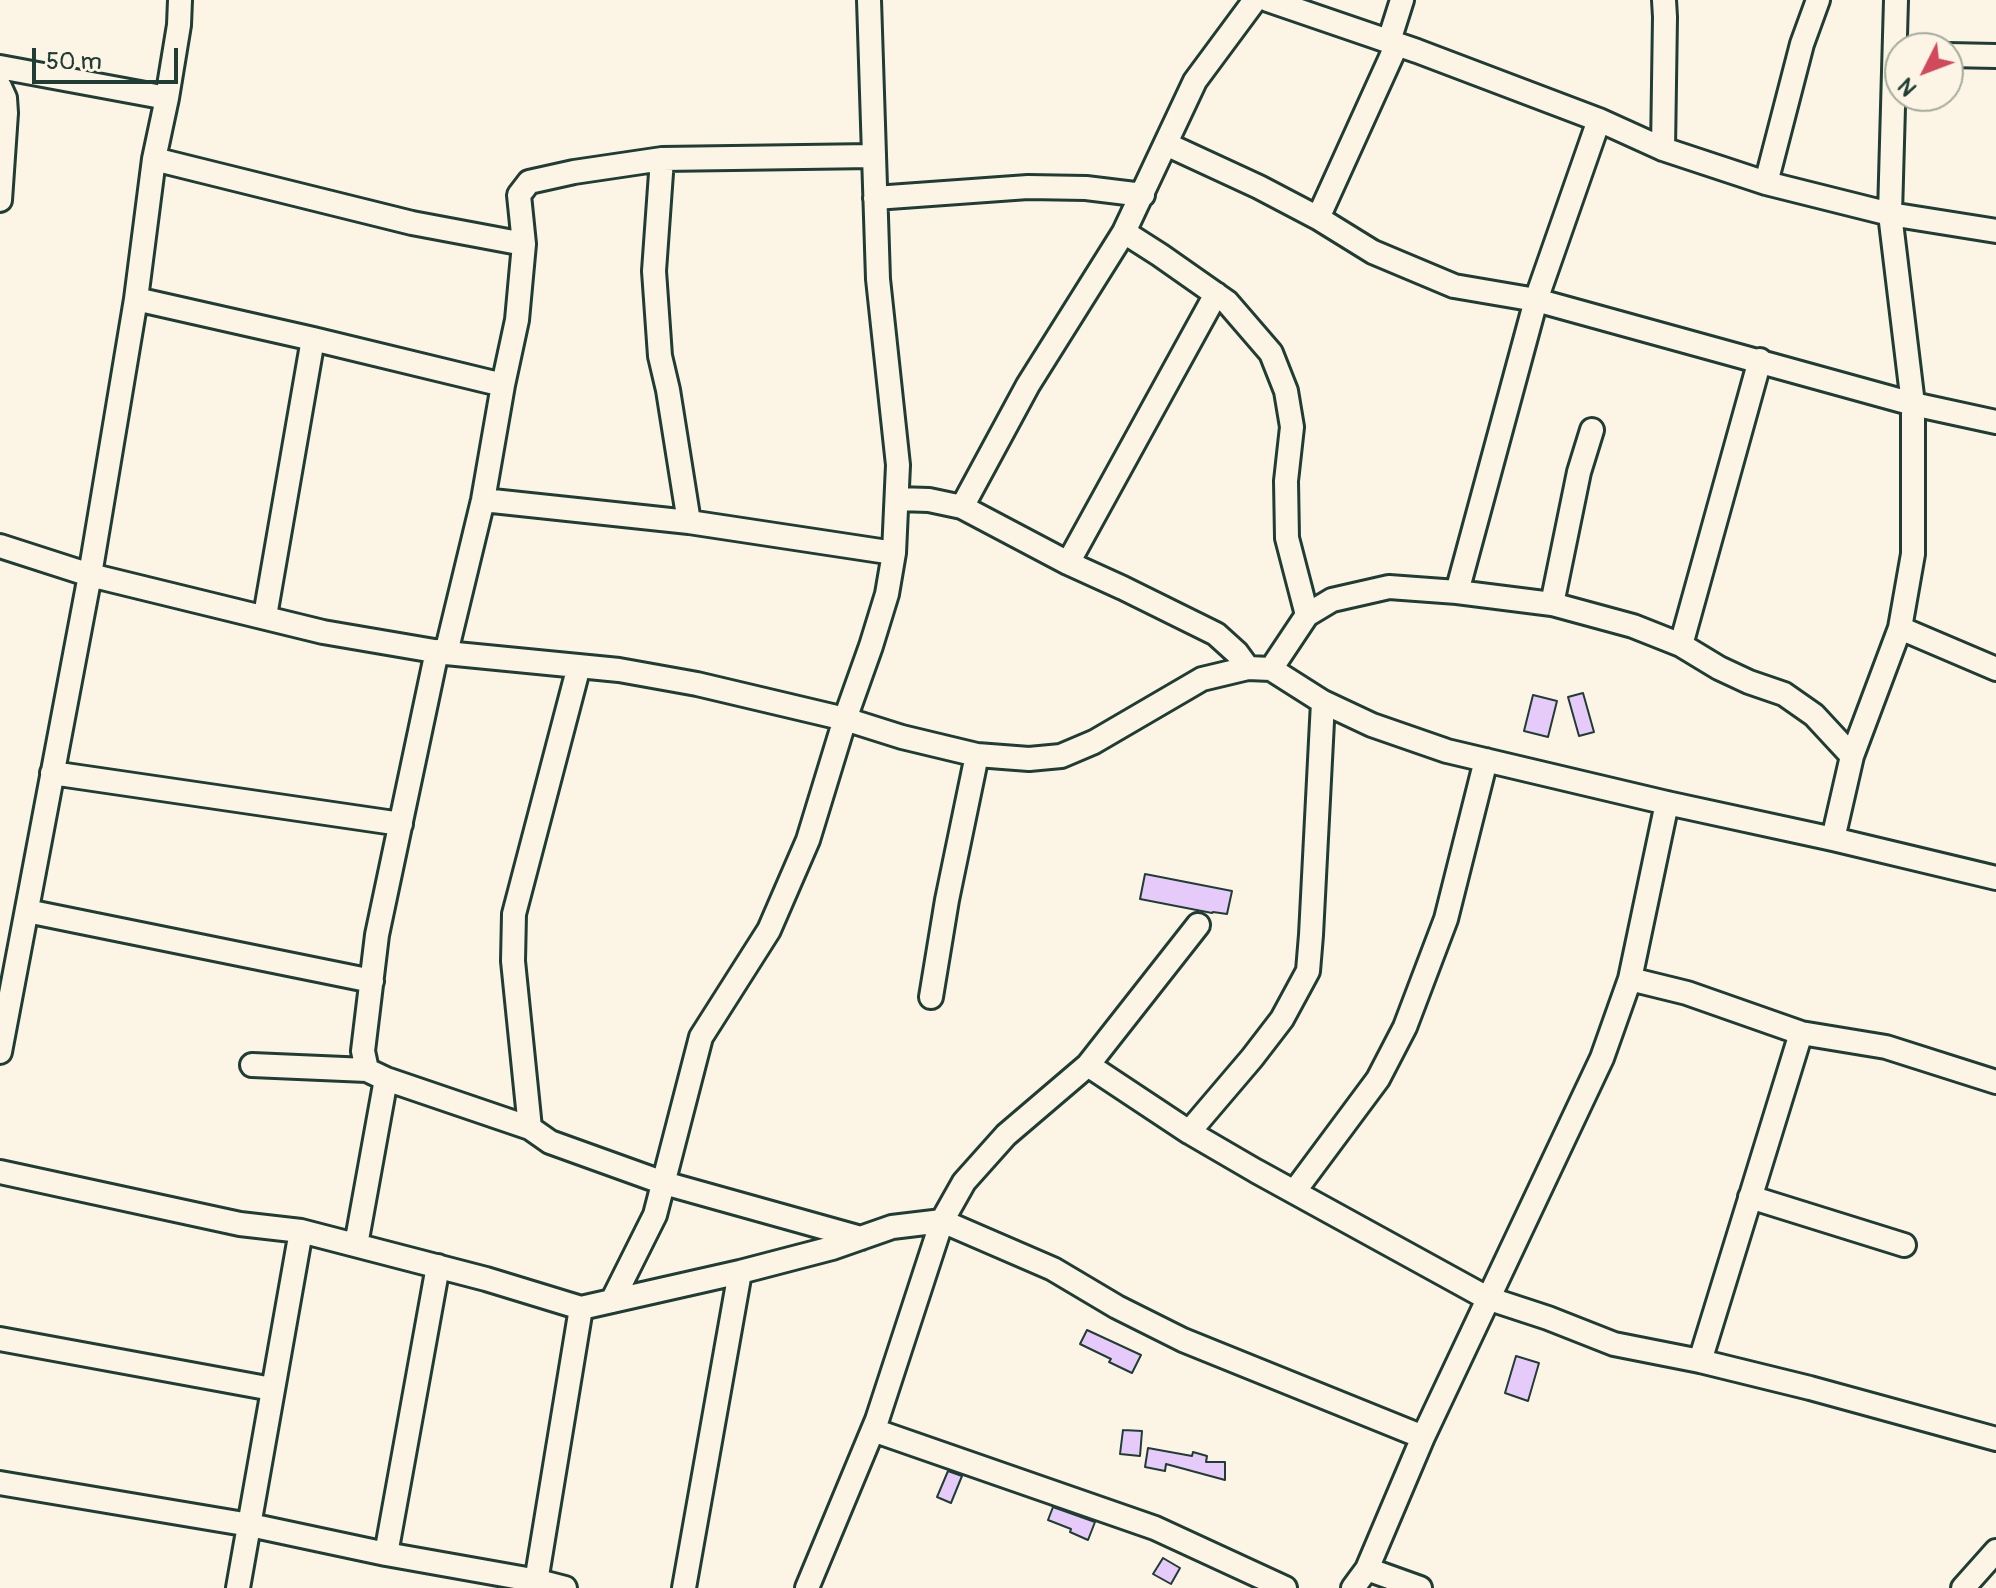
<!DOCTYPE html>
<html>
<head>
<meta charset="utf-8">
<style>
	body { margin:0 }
	#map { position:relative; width:1996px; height:1588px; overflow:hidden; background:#fcf5e5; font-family:Pangolin,sans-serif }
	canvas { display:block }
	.north { position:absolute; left:1884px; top:32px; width:80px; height:80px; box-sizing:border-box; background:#fcf5e5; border:2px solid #a4ab9e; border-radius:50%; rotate:228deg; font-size:22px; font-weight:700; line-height:32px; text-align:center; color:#1f3d34 }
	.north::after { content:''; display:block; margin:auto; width:28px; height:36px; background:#d1495b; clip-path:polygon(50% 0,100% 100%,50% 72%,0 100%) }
	.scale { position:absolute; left:32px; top:48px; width:146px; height:36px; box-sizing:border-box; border:4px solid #1f3d34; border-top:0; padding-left:10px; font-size:24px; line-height:28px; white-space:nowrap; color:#1f3d34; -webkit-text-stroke:6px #fcf5e5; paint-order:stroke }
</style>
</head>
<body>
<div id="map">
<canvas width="1996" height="1588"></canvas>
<div class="north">N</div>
<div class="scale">50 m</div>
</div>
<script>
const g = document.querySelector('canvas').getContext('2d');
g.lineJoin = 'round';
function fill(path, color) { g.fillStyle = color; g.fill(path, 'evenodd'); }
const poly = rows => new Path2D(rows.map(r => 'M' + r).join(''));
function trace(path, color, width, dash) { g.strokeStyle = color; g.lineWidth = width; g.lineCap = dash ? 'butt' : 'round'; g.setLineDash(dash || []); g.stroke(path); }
const building = poly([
	[1583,693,1594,732,1579,736,1568,697,1583,693],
	[1533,695,1557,701,1548,737,1524,731,1533,695],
	[1145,874,1232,891,1227,914,1213,912,1212,913,1140,899,1145,874],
	[1087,1330,1141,1355,1132,1373,1109,1362,1111,1359,1080,1344,1087,1330],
	[1516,1356,1539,1363,1528,1401,1505,1393,1516,1356],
	[1123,1430,1142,1431,1140,1456,1120,1454,1123,1430],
	[1148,1448,1192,1456,1193,1452,1207,1456,1206,1462,1225,1462,1225,1480,1166,1464,1165,1471,1145,1467,1148,1448],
	[948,1471,962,1476,951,1503,937,1497,948,1471],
	[1053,1507,1095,1522,1088,1540,1070,1532,1071,1529,1048,1520,1053,1507],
	[1163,1558,1180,1568,1171,1584,1153,1574,1163,1558]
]);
fill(building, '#e6cbfa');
trace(building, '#1f3d34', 2);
const minor = poly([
	[1268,0,1417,51,1599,120,1663,149,1766,183,1890,214,1996,231],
	[1389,41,1402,0],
	[1948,55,1996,56],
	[0,67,167,98],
	[0,87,5,98,6,113,0,200],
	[1166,144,1259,187,1318,218,1373,252,1454,286,1536,300,1913,404,1996,422],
	[1663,149,1665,17,1664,0],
	[154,159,412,223,524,244],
	[662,159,654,271,660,356,668,390,689,522],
	[1766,183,1802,44,1818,0],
	[875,198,1028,187,1086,188,1143,195],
	[1318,218,1397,44],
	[1124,232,1160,255,1227,302,1271,353,1286,391,1292,427,1286,481,1287,538,1307,615],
	[136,299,313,339,503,385],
	[897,499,929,500,962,507,1068,563,1123,588,1216,634,1237,653,1248,668],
	[483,500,689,522,894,553],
	[962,507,1028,385,1124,232,1195,81,1255,0],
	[0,546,90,575,323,632,446,653,619,670,697,684,845,719,902,737,977,755,1029,759,1061,756,1094,742,1202,679,1248,668,1271,669,1323,702,1372,725,1447,751,1667,803,1833,839,1996,878],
	[1068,563,1216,294],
	[1457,592,1536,300,1599,120],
	[1552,604,1579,472,1592,430],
	[265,616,313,339],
	[1900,628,1996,669],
	[1681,645,1760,360],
	[446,653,483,500,503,385,517,320,524,244,519,195,529,182,574,172,662,159,873,156],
	[1271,669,1307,615,1332,600,1389,587,1457,592,1552,604,1633,626,1681,645,1719,668,1749,682,1784,694,1814,715,1852,756],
	[52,773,401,824],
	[1833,839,1852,756,1900,628,1913,554,1913,404,1890,214,1896,0],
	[27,911,372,981],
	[1630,979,1687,993,1801,1033,1886,1047,1996,1082],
	[931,997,947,900,977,755],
	[0,1052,90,575,136,299,154,159,167,98,179,25,180,0],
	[252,1065,367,1070,386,1079,530,1128,550,1142,664,1183,861,1238],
	[1088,1065,1189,1132,1256,1171,1487,1298,1548,1318,1614,1344,1700,1361,1810,1388,1996,1439],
	[367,1070,363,1051,377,935,437,651],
	[530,1128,513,961,514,914,579,666],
	[1189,1132,1252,1058,1282,1019,1308,971,1311,935,1323,702],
	[0,1172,240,1224,301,1231,486,1279,581,1308,740,1272,832,1248,892,1227,942,1221,1053,1269,1117,1307,1183,1340,1423,1437],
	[1294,1192,1378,1079,1405,1027,1446,919,1486,760],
	[1750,1197,1904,1245],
	[356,1245,386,1079],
	[612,1301,655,1215,701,1037,769,930,808,840,845,719,871,646,887,594,894,553,898,465,878,279,869,0],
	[0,1339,272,1389],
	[1700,1361,1801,1033],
	[873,1430,1155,1528,1285,1588],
	[0,1483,250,1525,386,1554,538,1581,565,1588],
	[386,1554,438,1266],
	[1367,1569,1420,1588],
	[238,1588,301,1231],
	[535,1588,581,1308],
	[684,1588,740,1272],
	[807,1588,877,1420,942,1221,964,1182,1006,1135,1088,1065,1198,925],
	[1353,1588,1367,1569,1423,1437,1602,1058,1630,979,1667,803],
	[1963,1588,1996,1551]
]);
trace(minor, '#1f3d34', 28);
trace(minor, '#fcf5e5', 22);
</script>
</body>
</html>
